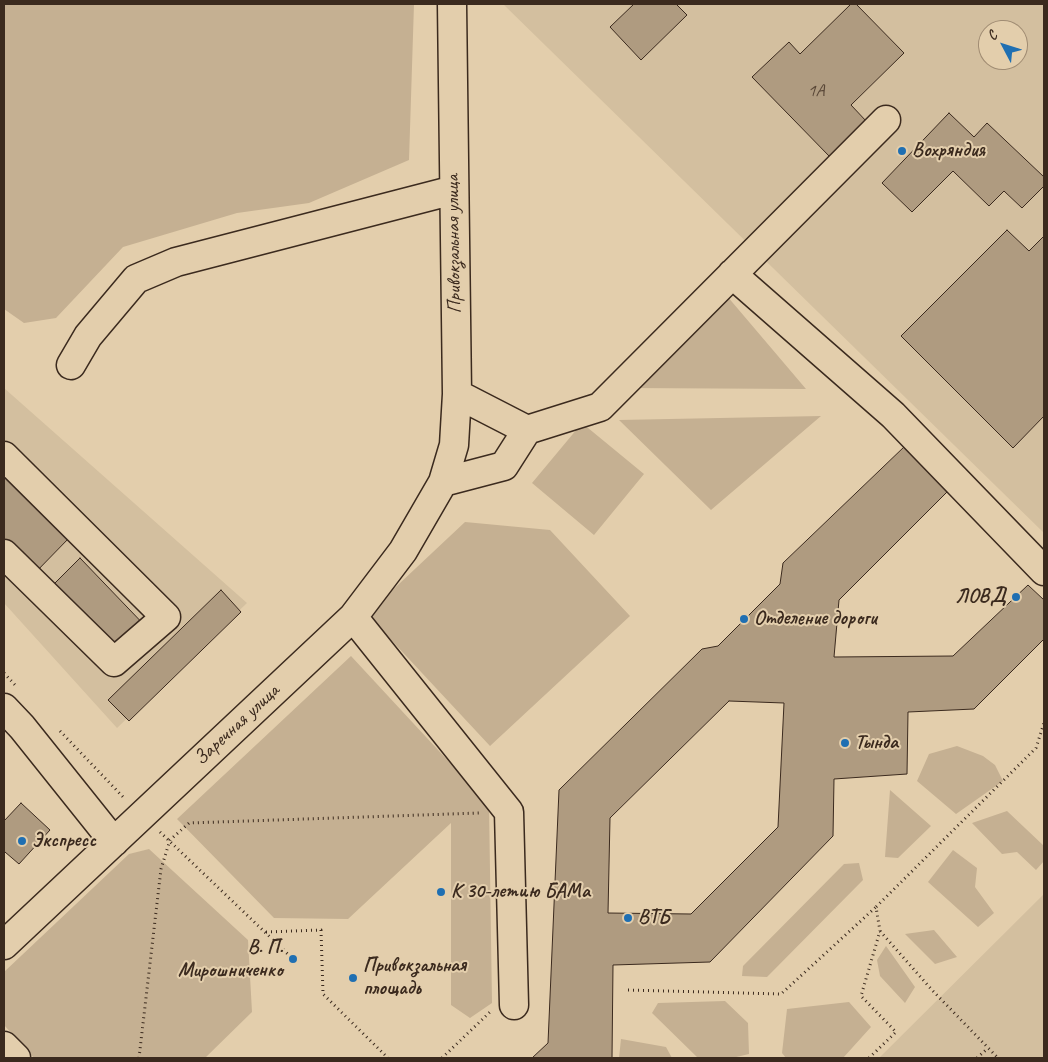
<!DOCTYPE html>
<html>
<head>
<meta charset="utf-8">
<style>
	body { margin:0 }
	#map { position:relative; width:1048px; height:1062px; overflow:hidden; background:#e3ceac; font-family:Caveat,sans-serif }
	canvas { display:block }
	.frame { position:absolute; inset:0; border:5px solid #3b2a1e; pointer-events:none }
	.north { position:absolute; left:978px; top:20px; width:50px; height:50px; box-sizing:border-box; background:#e3ceac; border:1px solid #a08c73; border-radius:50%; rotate:310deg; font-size:14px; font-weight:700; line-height:20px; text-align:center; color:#3b2a1e }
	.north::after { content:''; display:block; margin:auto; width:18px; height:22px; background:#1f6fb2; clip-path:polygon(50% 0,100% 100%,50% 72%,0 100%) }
</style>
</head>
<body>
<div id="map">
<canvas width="1048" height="1062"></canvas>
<div class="frame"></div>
<div class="north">С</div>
</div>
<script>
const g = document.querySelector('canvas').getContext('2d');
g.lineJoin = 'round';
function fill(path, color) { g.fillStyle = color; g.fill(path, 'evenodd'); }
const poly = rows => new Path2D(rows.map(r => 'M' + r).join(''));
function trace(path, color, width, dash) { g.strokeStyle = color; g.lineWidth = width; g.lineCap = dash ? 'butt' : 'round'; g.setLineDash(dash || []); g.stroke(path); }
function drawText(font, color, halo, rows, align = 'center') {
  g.font = font + ' Caveat,sans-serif'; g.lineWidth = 4; g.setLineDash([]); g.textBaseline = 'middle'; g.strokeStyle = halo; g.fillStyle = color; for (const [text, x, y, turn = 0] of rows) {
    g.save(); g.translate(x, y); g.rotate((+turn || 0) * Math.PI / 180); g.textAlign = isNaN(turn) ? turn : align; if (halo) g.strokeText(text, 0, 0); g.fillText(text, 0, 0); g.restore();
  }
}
fill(poly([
	[503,4,1044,4,1044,533],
	[988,30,1018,30,1018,60,988,60],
	[4,388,247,603,117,728,4,603],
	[1044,894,1044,1058,879,1058]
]), '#d3bf9f');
fill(poly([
	[4,4,414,4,409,160,309,203,237,213,123,247,56,318,24,323,4,309],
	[727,296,806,389,628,388],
	[821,416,711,510,619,420],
	[582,423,644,474,594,535,532,483],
	[465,522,550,530,630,616,490,746,367,614],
	[351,656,489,805,492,1003,470,1018,451,1005,451,823,348,919,274,918,177,819],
	[957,746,983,756,995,765,1003,781,956,814,917,781,929,754],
	[890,790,931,826,898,858,885,857],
	[1007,811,1044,846,1044,861,1036,870,1017,852,1002,854,972,823],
	[149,849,248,940,252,1012,205,1058,34,1058,4,1025,4,972,129,854],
	[953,850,977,868,975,887,994,913,978,927,928,882],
	[859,863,863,880,767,977,742,976,743,966,844,864],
	[934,930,957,957,935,964,905,934],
	[886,946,915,987,905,1003,880,976,877,960],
	[725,1001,748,1023,749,1054,732,1058,698,1058,652,1013,658,1003],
	[849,1002,871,1027,843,1058,786,1058,782,1053,787,1009],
	[621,1039,666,1047,672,1058,619,1058]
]), '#c5b092');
const building = poly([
	[634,4,676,4,687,15,641,60,610,27,634,4],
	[851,4,856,4,904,53,851,105,867,122,830,157,752,77,789,42,800,54,851,4],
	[949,113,974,137,987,123,1044,177,1044,186,1022,208,1004,191,989,206,953,171,912,212,882,183,949,113],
	[1007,230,1029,251,1044,236,1044,416,1013,448,901,336,1007,230],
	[905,446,948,491,839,600,834,657,953,656,1028,585,1044,600,1044,639,974,709,908,712,907,774,834,779,833,836,710,962,613,965,612,1058,532,1058,548,1043,559,790,702,649,718,646,780,584,783,563,905,446],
	[729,701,784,703,778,827,691,914,608,913,610,818,729,701],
	[4,473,70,537,32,576,4,548,4,473],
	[80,558,151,632,118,664,47,591,80,558],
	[221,590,241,612,129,721,108,700,221,590],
	[21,803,50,830,19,864,5,852,4,854,4,821,21,803]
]);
fill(building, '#af9b80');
trace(building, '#3b2a1e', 1);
const minor = poly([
	[732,274,893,415,1044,571],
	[71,365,88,336,136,279,176,262,454,190],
	[457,394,527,430],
	[4,456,166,617,114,662,4,554],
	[443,482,504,466,527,430,600,407,886,120],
	[353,617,509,812,514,1005],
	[4,708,22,727,114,842],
	[4,945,353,617,403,551,443,482,454,445,457,394,452,4],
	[4,1046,16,1058]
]);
trace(minor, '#3b2a1e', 31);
trace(poly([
	[4,673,15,685],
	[60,731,125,799],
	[160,832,293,959],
	[880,931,932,990,998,1058],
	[266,932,321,930,323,994,388,1058],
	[628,990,781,994,876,907],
	[139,1058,161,869,170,840,189,823,479,813],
	[442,1058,490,1012],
	[869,1058,896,1032,861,996,880,931,876,907,1036,748,1044,723],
	[977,1058,988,1048]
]), '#3b2a1e', 3, [1, 4]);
trace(minor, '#e3ceac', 28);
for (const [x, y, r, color] of [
	[902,151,5,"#1f6fb2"],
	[1016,597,5,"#1f6fb2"],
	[744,619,5,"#1f6fb2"],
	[845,743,5,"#1f6fb2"],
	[22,841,5,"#1f6fb2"],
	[441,892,5,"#1f6fb2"],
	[628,918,5,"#1f6fb2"],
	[293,959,5,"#1f6fb2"],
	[353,978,5,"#1f6fb2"]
]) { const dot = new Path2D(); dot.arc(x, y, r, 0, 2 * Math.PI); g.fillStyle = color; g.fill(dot); trace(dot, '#e3ceac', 2); }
drawText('18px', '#584636', null, [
	["1А",816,91]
]);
drawText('bold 20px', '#3b2a1e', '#e3ceac', [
	["Вохряндия",912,151],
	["ЛОВД",1006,597,"right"],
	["Отделение дороги",754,619],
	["Тында",855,743],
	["Экспресс",32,841],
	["К 30-летию БАМа",451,892],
	["ВТБ",638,918],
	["В. П.",283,948,"right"],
	["Мирошниченко",283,971,"right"],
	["Привокзальная",363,966],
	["площадь",363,989]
], 'left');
drawText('20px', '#3b2a1e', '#e3ceac', [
	["Привокзальная улица",454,244,-91],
	["Заречная улица",237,725,-43]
]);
</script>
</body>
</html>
